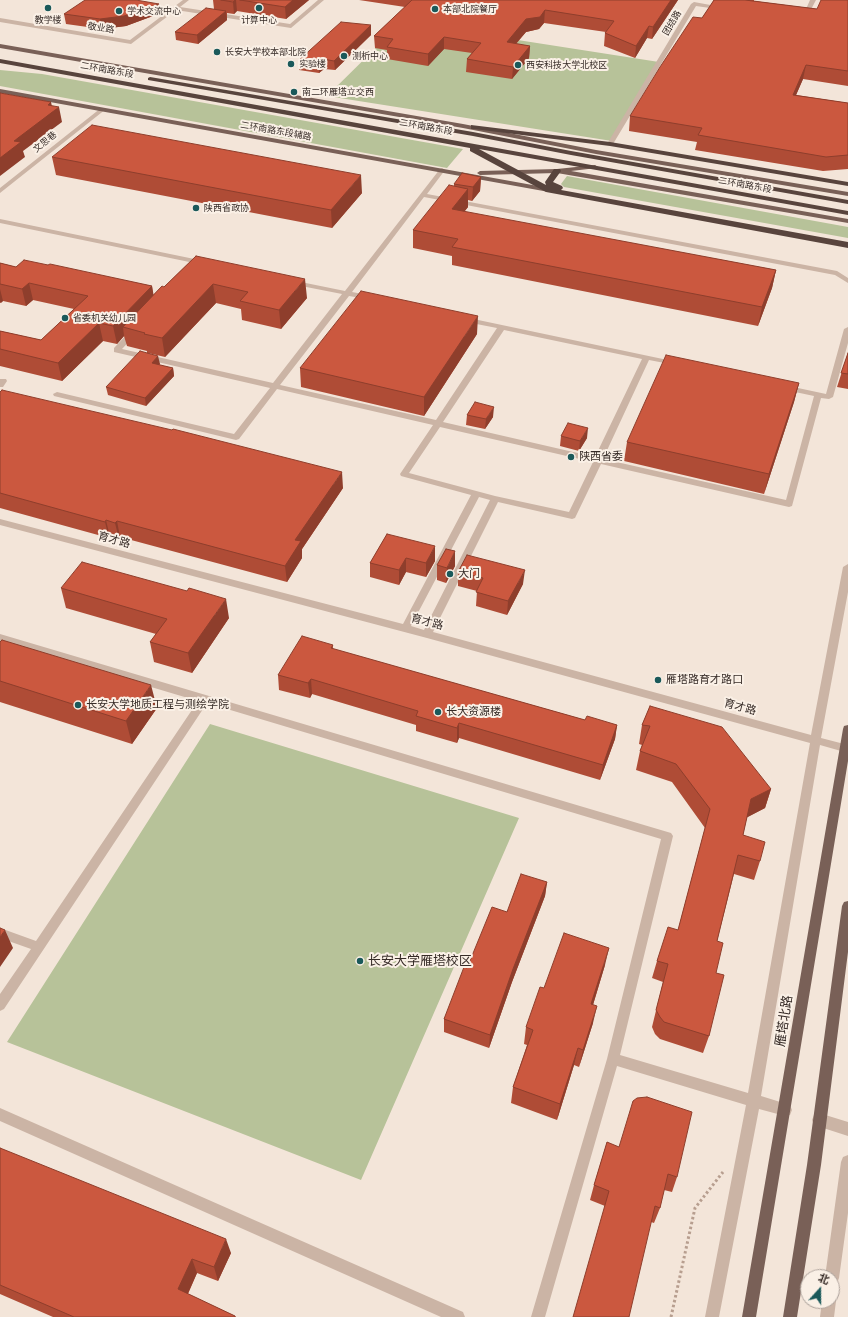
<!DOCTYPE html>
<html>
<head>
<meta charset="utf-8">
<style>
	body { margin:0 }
	#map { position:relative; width:848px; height:1317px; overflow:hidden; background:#f3e5d9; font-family:"Asap Condensed","Noto Sans SC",sans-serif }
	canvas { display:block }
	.north { position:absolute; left:800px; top:1269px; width:40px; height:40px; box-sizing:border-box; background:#faf0e6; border:1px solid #aca19a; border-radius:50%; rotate:21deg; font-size:11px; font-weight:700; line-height:16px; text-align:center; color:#362b27 }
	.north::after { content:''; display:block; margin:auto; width:14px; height:18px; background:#1a595a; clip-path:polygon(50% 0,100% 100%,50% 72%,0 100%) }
</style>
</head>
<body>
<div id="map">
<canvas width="848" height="1317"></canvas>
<div class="north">北</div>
</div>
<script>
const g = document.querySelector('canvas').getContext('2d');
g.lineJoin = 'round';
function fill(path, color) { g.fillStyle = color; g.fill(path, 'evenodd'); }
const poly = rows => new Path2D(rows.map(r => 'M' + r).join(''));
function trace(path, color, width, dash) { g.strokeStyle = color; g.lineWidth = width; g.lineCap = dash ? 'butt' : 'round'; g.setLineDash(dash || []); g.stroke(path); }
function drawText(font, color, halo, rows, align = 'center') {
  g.font = font + ' "Asap Condensed","Noto Sans SC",sans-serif'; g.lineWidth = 4; g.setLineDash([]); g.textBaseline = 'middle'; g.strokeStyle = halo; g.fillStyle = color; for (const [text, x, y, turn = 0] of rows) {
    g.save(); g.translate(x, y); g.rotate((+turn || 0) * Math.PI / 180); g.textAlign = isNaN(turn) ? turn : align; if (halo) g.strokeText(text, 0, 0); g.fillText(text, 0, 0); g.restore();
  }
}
fill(poly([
	[402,22,659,62,612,141,327,96],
	[0,70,42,74,463,149,447,168,0,86],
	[567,176,848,227,848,238,564,187,561,184],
	[210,724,519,818,361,1180,7,1042]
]), '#b7c299');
trace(poly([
	[671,1317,695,1208,723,1172]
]), '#b79e8f', 3, [2.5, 2.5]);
fill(poly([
	[183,0,189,0,180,7,290,24,318,0,324,0,291,28,176,10,131,44,0,22,0,18,130,40,183,0],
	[810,0,816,0,806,19,802,19,799,17,803,16,810,0],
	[694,2,727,8,724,10,696,6,613,144,608,145,607,144,691,4,694,2],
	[101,108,106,109,0,193,0,188,101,108],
	[442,168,445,170,427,194,837,271,848,278,848,283,835,275,424,197,352,292,373,296,373,300,349,296,280,385,436,420,497,328,461,321,461,317,464,317,677,362,681,364,680,366,649,360,603,459,786,500,814,396,781,389,780,387,784,385,826,394,844,329,848,327,848,343,833,397,829,399,821,398,792,506,789,507,601,464,575,518,572,519,498,502,433,632,811,735,843,567,848,564,848,592,821,738,848,745,848,753,820,745,761,1096,790,1105,792,1110,790,1115,785,1116,759,1109,719,1317,705,1317,746,1105,617,1066,545,1317,531,1317,607,1059,661,839,207,703,4,1009,0,1011,0,994,31,949,0,938,0,928,36,941,198,701,0,642,0,634,671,833,673,836,620,1055,748,1093,810,743,427,638,0,525,0,519,403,624,471,495,401,476,400,474,433,425,277,389,239,439,236,440,54,396,53,394,57,392,234,434,270,388,114,352,114,348,132,329,135,329,139,331,122,349,273,383,342,294,291,284,291,280,345,291,440,169,442,168],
	[504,330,642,359,595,457,443,422,504,330],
	[440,427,593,462,569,512,495,496,409,473,440,427],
	[479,497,490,500,424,630,411,626,479,497],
	[0,219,204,261,208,263,204,265,0,223,0,219],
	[0,379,6,379,7,381,3,387,0,387,0,379],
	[0,1108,463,1312,465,1317,441,1317,0,1121,0,1108],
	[819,1113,848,1122,848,1136,814,1125,812,1120,814,1115,819,1113],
	[848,1155,848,1213,839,1278,837,1283,832,1285,832,1277,825,1277,841,1162,843,1157,848,1155],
	[832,1295,834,1296,836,1301,834,1317,820,1317,822,1301,832,1301,832,1295]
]), '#cbb4a5');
fill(poly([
	[0,44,463,124,596,150,848,192,848,196,596,154,463,128,0,48,0,44],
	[0,89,549,188,552,190,549,192,0,93,0,89],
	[595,165,598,167,597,168,571,171,848,219,848,223,557,173,480,175,477,173,480,171,557,169,595,165],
	[848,725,848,761,756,1317,742,1317,843,729,844,726,848,725],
	[848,901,848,952,821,1165,797,1317,783,1317,807,1165,842,906,844,902,848,901]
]), '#796057');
fill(poly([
	[0,59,848,211,848,215,479,149,546,185,545,182,554,169,560,169,561,171,553,182,562,186,563,188,561,190,848,242,848,248,546,192,470,151,470,148,0,63,0,59],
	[150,77,473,132,571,151,848,200,848,204,571,155,473,136,148,80,148,78,150,77],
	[471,125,610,142,848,182,848,186,610,146,474,129,471,129,471,125]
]), '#58443d');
fill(poly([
	[213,0,309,0,286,19,237,11,234,14,227,13,227,20,198,44,176,40,175,32,214,9],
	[359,0,678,0,652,39,647,38,635,58,604,46,605,33,606,32,544,23,539,29,526,32,516,44,530,46,529,58,512,79,466,72,467,59,472,53,444,49,428,66,387,59,387,50,375,48,374,36,405,7],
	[712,0,754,0,754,1,817,9,848,0,848,86,803,79,796,95,848,103,848,169,823,171,695,150,697,142,629,131,630,116,702,18,714,0],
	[161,13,126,26,102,29,66,24,64,14],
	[371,25,371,35,335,70,324,69,319,73,299,70,299,60],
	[52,157,362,193,332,228,56,175],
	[481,177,480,191,472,201,468,200,468,207,464,212,776,270,772,288,758,326,452,265,452,256,413,248,413,230,454,186,454,184],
	[196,256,307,298,281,329,242,320,241,309,216,303,165,357,148,353,160,364,159,365,173,368,174,376,146,406,108,395,106,387,147,353,147,351,127,346,124,336,117,344,103,341,62,381,0,366,0,331,41,340,74,309,33,300,26,306,3,301,0,303,0,263,16,267,48,265,152,286,153,295,164,287],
	[477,334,424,416,301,387,300,368],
	[848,353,848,389,837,387],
	[799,383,794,402,764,494,624,461,627,442],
	[0,392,343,488,302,549,302,558,287,582,120,537,119,539,110,537,109,538,0,508],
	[467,415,493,417,485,429,466,425],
	[561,436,587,438,579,451,560,446],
	[387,534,435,561,426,577,406,572,399,585,370,577,370,563],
	[437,565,455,566,446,583,437,580],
	[458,572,523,584,507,615,476,606,477,591,458,586],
	[61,588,229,618,192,673,154,662,150,642,156,634,66,608],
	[0,642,157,708,132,744,0,702],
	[333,645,333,649,585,720,617,725,615,739,600,780,459,738,457,743,416,731,416,725,312,694,310,698,279,690,278,675],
	[650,706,771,789,765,808,747,817,743,835,760,861,754,880,734,874,717,941,716,973,709,1036,703,1053,660,1039,655,1034,652,1027,663,982,652,978,657,961,678,930,705,828,672,782,636,770,640,751,642,745,639,744,642,725],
	[547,882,545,896,512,982,489,1048,444,1032,444,1019,467,968,507,912],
	[605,965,593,1005,593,1023,579,1067,574,1065,557,1120,511,1103,513,1087,527,1045,524,1044,526,1027,544,988],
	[607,1142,677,1177,672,1192,664,1190,660,1208,654,1223,605,1206,590,1200,594,1185],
	[0,1148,231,1253,218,1281,197,1273,188,1294,235,1316,236,1317,53,1317,0,1294]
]), '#af4c36');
fill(poly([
	[235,0,236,0,237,11,234,14,233,2],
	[293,0,309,0,286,19,285,7],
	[671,0,678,0,652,39,653,27],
	[159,4,161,13,126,26,102,29,100,19],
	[545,10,544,23,539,29,526,32,506,55,507,42,526,19],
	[226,11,227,20,198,44,197,35],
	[371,25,371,35,335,70,334,61],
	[649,26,647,38,635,58,636,46],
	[444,37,444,49,428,66,428,54],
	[530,46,529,58,512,79,513,67],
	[323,59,324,69,319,73,319,63],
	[806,65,803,79,790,109,793,95],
	[51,102,53,111,59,107,62,122,23,151,25,157,0,176,0,158,14,141,48,105],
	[361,175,362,193,332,228,331,210],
	[481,177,480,191,472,201,473,187],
	[468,189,468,207,452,227,452,209],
	[776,270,772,288,758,326,762,307],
	[305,279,307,298,281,329,279,310],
	[29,283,33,300,26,306,22,289],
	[213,284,216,303,165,357,162,338],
	[152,286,155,303,123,327,124,336,117,344,113,326],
	[0,289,3,301,1,303,0,302],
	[478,316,477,334,424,416,424,397],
	[99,323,103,341,62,381,58,363],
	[158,356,160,364,153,371,152,363],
	[173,368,174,376,146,406,145,398],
	[799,383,794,402,764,494,769,474],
	[494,407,493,417,485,429,486,419],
	[588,428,587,438,579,451,580,441],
	[342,472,343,488,302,549,302,558,287,582,285,566,295,540],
	[106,520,110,537,109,538,105,522],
	[117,521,120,537,119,539,115,523],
	[435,546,435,561,426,577,426,563],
	[455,551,455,566,446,583,447,568],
	[406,558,406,572,399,585,399,570],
	[525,570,523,584,507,615,508,601],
	[226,599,229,618,192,673,188,653],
	[311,679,312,694,310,698,308,683],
	[151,685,157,708,132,744,126,721],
	[459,723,459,738,457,743,457,728],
	[617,725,615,739,600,780,603,765],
	[771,789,765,808,746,818,751,799],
	[547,882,545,896,512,982,489,1048,490,1035,513,969],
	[5,930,13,948,0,967,0,937],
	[609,948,605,965,588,1021,591,1004],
	[597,1006,593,1023,579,1067,583,1050],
	[578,1048,574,1065,557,1120,560,1104],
	[226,1239,231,1253,218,1281,214,1267],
	[192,1259,197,1273,184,1302,178,1289]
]), '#8e3e2c');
const building = poly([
	[85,0,136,0,159,4,124,16,100,19,64,14,85,0],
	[221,0,235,0,233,2,221,0],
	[240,0,293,0,285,7,240,0],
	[412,0,671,0,653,27,649,26,636,46,605,33,614,21,545,10,540,17,526,19,507,42,530,46,513,67,467,59,481,43,444,37,428,54,387,47,393,39,374,36,412,0],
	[714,0,745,0,817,9,821,0,848,0,848,71,806,65,793,95,848,103,848,155,826,157,698,135,702,128,630,116,660,67,693,17,702,18,714,0],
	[206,8,226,11,197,35,175,32,206,8],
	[341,22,371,25,334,61,323,59,319,63,299,60,341,22],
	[0,93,51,102,48,105,59,107,14,141,21,142,0,158,0,93],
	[92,125,361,175,331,210,52,157,92,125],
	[462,173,481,177,473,187,454,184,462,173],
	[449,185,468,189,452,209,776,270,762,307,452,247,458,239,413,230,449,185],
	[196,256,305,279,279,310,240,301,248,292,213,284,162,338,144,334,145,333,123,327,162,286,164,287,196,256],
	[24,260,48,265,50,264,152,286,113,326,99,323,58,363,0,349,0,331,41,340,88,296,29,283,22,289,0,284,0,263,16,267,24,260],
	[361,291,478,316,424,397,300,368,361,291],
	[140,351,158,356,152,363,173,368,145,398,106,387,140,351],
	[848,353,848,374,841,373,848,353],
	[666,355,799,383,769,474,627,442,666,355],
	[2,390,172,430,173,429,342,472,295,540,301,541,285,566,117,521,115,523,106,520,105,522,0,493,0,392,2,390],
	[475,402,494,407,486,419,467,415,475,402],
	[568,423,588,428,580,441,561,436,568,423],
	[387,534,435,546,426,563,406,558,399,570,370,563,387,534],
	[446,549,455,551,447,568,437,565,446,549],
	[467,555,525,570,508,601,476,592,483,578,458,572,467,555],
	[82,562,187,591,189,588,226,599,188,653,150,642,167,619,61,588,82,562],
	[302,636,333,645,331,648,585,720,587,716,617,725,603,765,459,723,457,728,416,716,418,711,311,679,308,683,278,675,302,636],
	[2,640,151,685,126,721,0,681,0,642,2,640],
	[650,706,722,727,771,789,751,799,743,835,765,842,760,861,738,855,717,941,723,943,716,973,724,975,709,1036,664,1022,660,1017,656,1010,668,964,657,961,668,927,678,930,710,809,676,764,640,751,650,726,642,725,650,706],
	[521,874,547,882,513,969,490,1035,444,1019,464,967,467,968,492,907,507,912,521,874],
	[0,928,5,930,0,937,0,928],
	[564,933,609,948,591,1004,597,1006,583,1050,578,1048,560,1104,513,1087,533,1030,526,1027,540,987,544,988,564,933],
	[647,1097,692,1112,677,1177,668,1174,660,1208,655,1206,629,1317,573,1317,609,1191,594,1185,607,1142,619,1147,633,1101,637,1098,647,1097],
	[0,1148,226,1239,214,1267,192,1259,178,1289,235,1316,235,1317,74,1317,0,1285,0,1148]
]);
fill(building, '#cb583f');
trace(building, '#8e3e2c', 1);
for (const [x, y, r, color] of [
	[48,8,4,"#1a595a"],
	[259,8,4,"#1a595a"],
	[435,9,4,"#1a595a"],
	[119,11,4,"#1a595a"],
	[217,52,4,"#1a595a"],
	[344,56,4,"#1a595a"],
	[291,64,4,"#1a595a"],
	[518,65,4,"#1a595a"],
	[294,92,4,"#1a595a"],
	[196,208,4,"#1a595a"],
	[65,318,4,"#1a595a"],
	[571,457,4,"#1a595a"],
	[450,574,4,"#1a595a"],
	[658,680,4,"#1a595a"],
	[78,705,4,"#1a595a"],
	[438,712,4,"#1a595a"],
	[360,961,4,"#1a595a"]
]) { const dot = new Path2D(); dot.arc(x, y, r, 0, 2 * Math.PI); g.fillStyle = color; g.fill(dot); trace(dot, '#faf0e6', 1.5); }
drawText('9px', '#362b27', '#faf0e6', [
	["本部北院餐厅",443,9],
	["学术交流中心",127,11],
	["教学楼",48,20,"center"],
	["计算中心",259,20,"center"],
	["长安大学校本部北院",225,52],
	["测析中心",352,56],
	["实验楼",299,64],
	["西安科技大学北校区",526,65],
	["南二环雁塔立交西",302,92],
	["陕西省政协",204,208],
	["省委机关幼儿园",73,318]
], 'left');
drawText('9px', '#362b27', '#faf0e6', [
	["团结路",672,23,-59],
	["敬业路",101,28,9],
	["二环南路东段",107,70,10],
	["二环南路东段",426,127,10],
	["二环南路东段辅路",276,131,10],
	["文思巷",45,142,-39],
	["二环南路东段",745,185,10]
]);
drawText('11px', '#362b27', '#faf0e6', [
	["陕西省委",579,457],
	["大门",458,574],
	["雁塔路育才路口",666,680],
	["长安大学地质工程与测绘学院",86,705],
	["长大资源楼",446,712]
], 'left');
drawText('11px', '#362b27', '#faf0e6', [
	["育才路",114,540,15],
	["育才路",427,622,14],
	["育才路",740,707,15]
]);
drawText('13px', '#362b27', '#faf0e6', [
	["长安大学雁塔校区",368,961]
], 'left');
drawText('13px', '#362b27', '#faf0e6', [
	["雁塔北路",784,1021,-81]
]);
</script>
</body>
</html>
